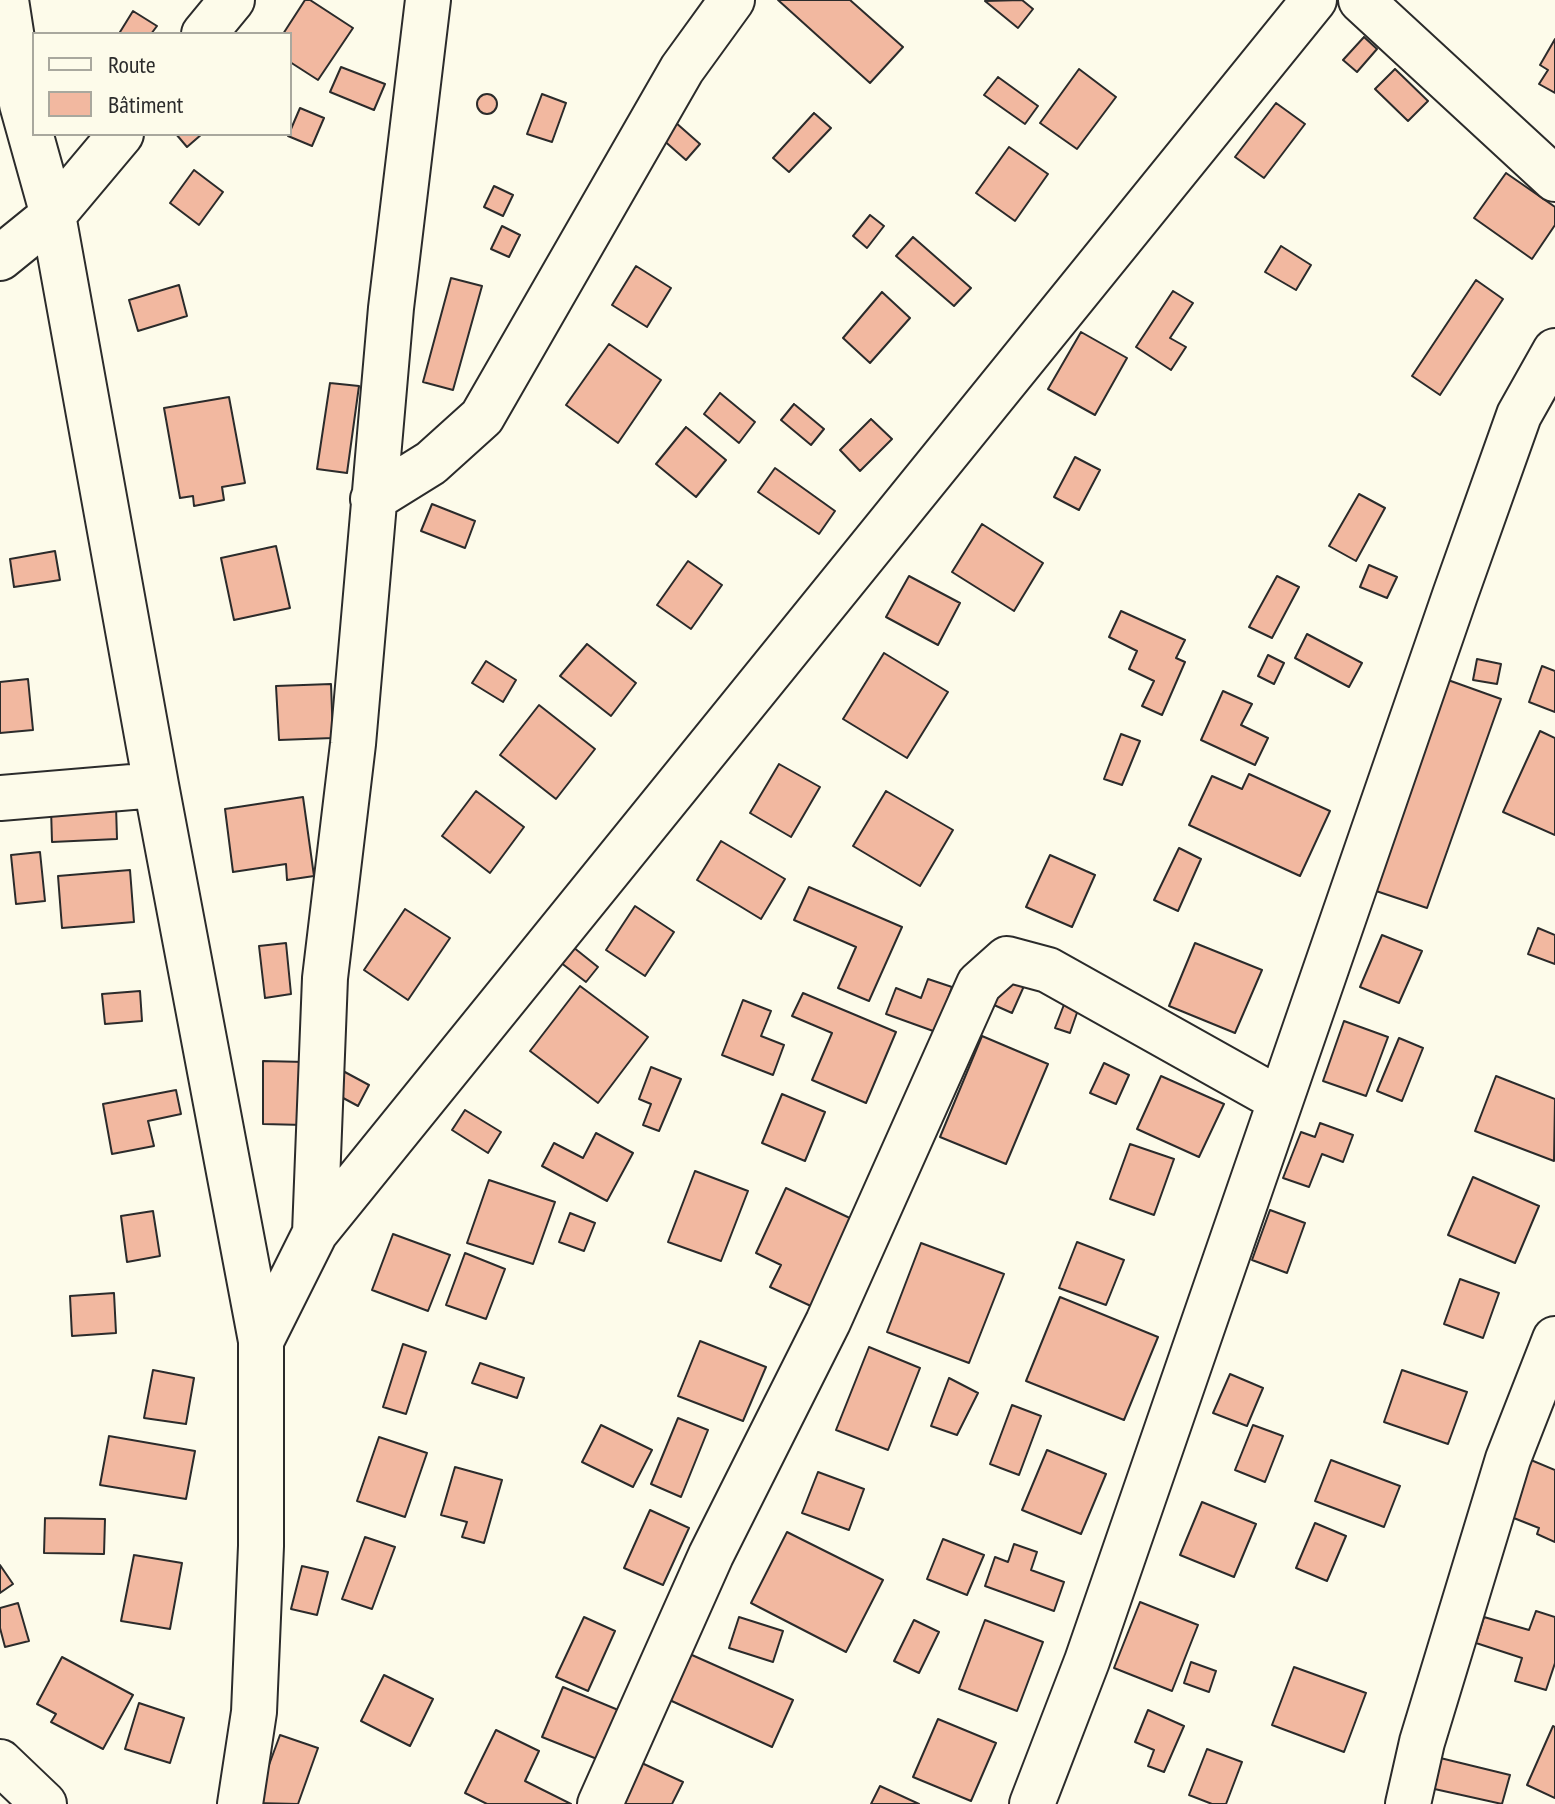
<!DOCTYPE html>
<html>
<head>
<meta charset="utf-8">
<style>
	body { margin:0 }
	#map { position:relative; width:1555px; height:1804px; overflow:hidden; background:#fdfbea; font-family:"PT Sans Narrow",sans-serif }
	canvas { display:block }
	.legend { position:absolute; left:32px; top:32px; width:260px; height:104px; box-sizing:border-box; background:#fdfbea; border:2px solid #a9a89e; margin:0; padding:10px 14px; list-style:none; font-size:24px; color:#2b2b2b }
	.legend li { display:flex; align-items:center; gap:16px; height:40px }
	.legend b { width:40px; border:2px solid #a9a89e }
</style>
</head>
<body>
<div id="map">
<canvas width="1555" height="1804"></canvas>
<ul class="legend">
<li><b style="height:10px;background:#fdfbea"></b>Route</li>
<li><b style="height:22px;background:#f2b8a0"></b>Bâtiment</li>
</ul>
</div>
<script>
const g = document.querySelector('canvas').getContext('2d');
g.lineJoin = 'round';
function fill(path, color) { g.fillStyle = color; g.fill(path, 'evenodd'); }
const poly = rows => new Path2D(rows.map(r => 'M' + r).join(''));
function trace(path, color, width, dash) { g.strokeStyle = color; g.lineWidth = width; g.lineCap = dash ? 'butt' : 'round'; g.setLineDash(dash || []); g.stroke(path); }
const building = poly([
	[305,0,310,0,353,28,318,80,290,62,290,34,283,34,305,0],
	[778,0,850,0,903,47,870,83,778,0],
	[1022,0,1033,9,1018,28,985,1,1022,0],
	[133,11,157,26,151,34,123,34,120,32,133,11],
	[1364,37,1377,49,1357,72,1343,60,1364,37],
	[1555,39,1555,93,1539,84,1548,70,1540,65,1555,39],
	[341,67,385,84,374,110,330,92,341,67],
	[1079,69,1116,97,1077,149,1040,123,1079,69],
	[1395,69,1428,101,1408,121,1375,89,1395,69],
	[998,77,1038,106,1025,124,984,95,998,77],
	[542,94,566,103,552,142,527,134,542,94],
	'477 104a10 10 0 1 1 20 0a10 10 0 1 1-20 0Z',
	[1276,103,1305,124,1264,178,1235,157,1276,103],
	[300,108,324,118,312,146,288,136,300,108],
	[814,113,831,128,789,172,773,158,814,113],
	[675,122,700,144,686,160,661,138,675,122],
	[176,134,202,134,187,147,176,134],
	[1009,147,1048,174,1015,221,976,193,1009,147],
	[194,170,223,192,199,225,170,203,194,170],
	[1506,173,1555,207,1555,225,1532,259,1474,218,1506,173],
	[494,186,513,195,503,216,484,207,494,186],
	[870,215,884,226,867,248,853,236,870,215],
	[502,226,520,235,509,257,491,249,502,226],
	[913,237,971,288,954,306,896,256,913,237],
	[1281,246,1311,265,1296,290,1265,272,1281,246],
	[636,266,671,288,647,327,612,305,636,266],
	[451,278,482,286,453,390,423,382,451,278],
	[1476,280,1503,299,1440,395,1412,376,1476,280],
	[179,285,187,316,138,331,129,300,179,285],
	[1173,291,1193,303,1170,338,1186,347,1171,370,1136,347,1173,291],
	[882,292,910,318,870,363,843,338,882,292],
	[1081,332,1127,358,1095,415,1048,389,1081,332],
	[609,344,661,380,618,443,566,405,609,344],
	[330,383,359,386,347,473,317,469,330,383],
	[720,393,755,422,739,443,704,414,720,393],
	[229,397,245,483,222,487,224,500,194,506,193,496,180,498,164,408,229,397],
	[794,404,824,429,811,445,781,420,794,404],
	[871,419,892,439,860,471,840,450,871,419],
	[686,427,726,460,696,497,656,464,686,427],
	[1075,457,1100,470,1079,510,1054,497,1075,457],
	[775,468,835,511,819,534,758,492,775,468],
	[1359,494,1385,508,1356,561,1329,546,1359,494],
	[432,504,475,521,465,548,421,531,432,504],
	[982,524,1043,563,1014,611,952,572,982,524],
	[276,546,290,608,234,620,221,558,276,546],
	[55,551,60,580,14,587,10,559,55,551],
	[688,561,722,585,691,629,657,605,688,561],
	[1369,565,1397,577,1387,598,1360,587,1369,565],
	[909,576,960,603,938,645,886,617,909,576],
	[1277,576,1299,587,1272,638,1249,627,1277,576],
	[1121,611,1185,640,1176,658,1185,662,1162,715,1142,706,1154,681,1129,669,1137,651,1109,637,1121,611],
	[1307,634,1362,663,1349,687,1295,658,1307,634],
	[587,644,636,683,611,716,560,676,587,644],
	[884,653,948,692,907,758,843,719,884,653],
	[1268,655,1284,663,1274,684,1258,676,1268,655],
	[1477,659,1501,664,1497,684,1473,680,1477,659],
	[486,661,516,680,503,702,472,683,486,661],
	[1542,666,1555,671,1555,712,1529,702,1542,666],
	[28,679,33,730,0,733,0,682,28,679],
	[1448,680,1501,699,1427,908,1373,890,1448,680],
	[331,684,333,738,279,740,276,686,331,684],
	[1223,691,1252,704,1241,725,1268,738,1255,765,1201,740,1223,691],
	[539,705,595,749,556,799,500,755,539,705],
	[1540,731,1555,738,1555,835,1503,812,1540,731],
	[1121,734,1140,741,1122,785,1104,779,1121,734],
	[779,764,820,787,791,837,750,813,779,764],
	[1249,774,1330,811,1300,876,1189,825,1212,776,1242,789,1249,774],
	[476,791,524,827,490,873,442,836,476,791],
	[886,791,953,830,920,886,853,846,886,791],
	[303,797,314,876,287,880,286,864,233,872,225,809,303,797],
	[116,806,117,839,52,842,51,808,116,806],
	[721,841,785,879,761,919,697,880,721,841],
	[1179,848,1201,859,1178,911,1154,900,1179,848],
	[40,852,45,901,16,904,11,855,40,852],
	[1050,855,1095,875,1072,927,1026,907,1050,855],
	[130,870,134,922,62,928,58,876,130,870],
	[809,887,902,927,869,1001,838,988,856,947,794,920,809,887],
	[635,906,674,932,645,976,606,950,635,906],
	[405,909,450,938,408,1000,364,970,405,909],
	[1538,928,1555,935,1555,964,1528,954,1538,928],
	[1382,935,1422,951,1399,1003,1360,987,1382,935],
	[286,943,291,994,265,998,259,946,286,943],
	[568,943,598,967,586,982,556,959,568,943],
	[1195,943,1262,970,1235,1033,1169,1006,1195,943],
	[997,974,1024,986,1012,1013,985,1001,997,974],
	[928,979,952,987,936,1032,886,1014,896,988,921,998,928,979],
	[580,986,648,1037,598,1103,530,1051,580,986],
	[140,991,142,1021,105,1024,102,994,140,991],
	[803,993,896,1032,866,1103,812,1080,832,1033,792,1016,803,993],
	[743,1000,771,1011,761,1036,784,1045,773,1075,722,1055,743,1000],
	[1065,1002,1079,1007,1070,1033,1055,1028,1065,1002],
	[1344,1021,1388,1037,1366,1096,1323,1081,1344,1021],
	[982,1036,1048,1064,1006,1164,940,1137,982,1036],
	[1399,1038,1423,1048,1402,1101,1377,1091,1399,1038],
	[263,1061,305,1062,304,1125,263,1124,263,1061],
	[1104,1063,1129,1075,1116,1104,1090,1093,1104,1063],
	[651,1067,681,1079,659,1131,643,1125,651,1104,639,1099,651,1067],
	[343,1071,369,1085,358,1106,332,1092,343,1071],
	[1161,1076,1224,1104,1199,1157,1137,1129,1161,1076],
	[1496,1076,1555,1099,1554,1161,1475,1131,1496,1076],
	[176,1090,181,1114,148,1121,154,1146,112,1154,103,1104,176,1090],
	[782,1094,825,1112,805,1161,762,1143,782,1094],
	[465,1110,501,1132,488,1153,452,1130,465,1110],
	[1320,1123,1353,1135,1343,1162,1322,1154,1309,1187,1283,1178,1301,1132,1315,1137,1320,1123],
	[596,1133,633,1153,607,1201,542,1166,554,1143,583,1158,596,1133],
	[1130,1144,1174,1159,1154,1215,1110,1199,1130,1144],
	[695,1171,748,1191,721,1261,668,1242,695,1171],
	[1473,1177,1539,1206,1515,1263,1448,1235,1473,1177],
	[489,1180,555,1202,533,1264,467,1243,489,1180],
	[786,1188,854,1220,813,1307,770,1287,781,1265,756,1253,786,1188],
	[1270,1210,1305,1223,1287,1273,1252,1260,1270,1210],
	[153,1211,160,1256,127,1262,121,1216,153,1211],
	[570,1213,595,1223,584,1251,559,1242,570,1213],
	[393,1234,450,1255,428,1311,372,1290,393,1234],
	[1077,1242,1124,1260,1106,1305,1059,1288,1077,1242],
	[921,1243,1004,1274,969,1363,887,1332,921,1243],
	[465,1253,505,1269,486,1319,446,1305,465,1253],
	[1460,1279,1499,1293,1483,1338,1444,1324,1460,1279],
	[114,1293,116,1333,72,1336,70,1296,114,1293],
	[1060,1297,1158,1337,1124,1420,1026,1381,1060,1297],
	[700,1341,766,1367,743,1421,678,1396,700,1341],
	[403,1344,426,1352,406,1414,383,1407,403,1344],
	[869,1347,920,1368,888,1450,836,1430,869,1347],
	[480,1363,524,1378,517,1398,472,1383,480,1363],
	[153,1370,194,1378,186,1424,144,1418,153,1370],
	[1402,1370,1467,1392,1448,1444,1384,1422,1402,1370],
	[1230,1374,1263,1388,1247,1426,1213,1413,1230,1374],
	[949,1378,978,1393,957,1435,931,1426,949,1378],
	[1012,1405,1041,1416,1019,1475,990,1464,1012,1405],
	[678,1418,708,1430,681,1497,651,1484,678,1418],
	[601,1425,652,1450,633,1487,582,1462,601,1425],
	[1253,1425,1283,1436,1265,1482,1235,1470,1253,1425],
	[109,1436,195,1451,186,1499,100,1485,109,1436],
	[379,1437,427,1453,405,1517,357,1501,379,1437],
	[1047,1450,1106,1474,1081,1534,1022,1510,1047,1450],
	[1519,1455,1555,1470,1555,1542,1537,1534,1539,1528,1496,1511,1519,1455],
	[1331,1460,1400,1486,1384,1527,1315,1501,1331,1460],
	[455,1467,502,1480,484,1543,462,1537,467,1522,441,1515,455,1467],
	[818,1472,864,1489,849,1530,802,1513,818,1472],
	[1202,1502,1256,1524,1234,1577,1180,1555,1202,1502],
	[650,1510,689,1528,663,1585,624,1568,650,1510],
	[45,1518,105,1519,104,1554,44,1553,45,1518],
	[1315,1523,1346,1536,1327,1581,1296,1568,1315,1523],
	[787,1532,883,1580,846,1652,751,1603,787,1532],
	[365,1537,395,1547,372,1609,342,1599,365,1537],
	[943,1539,984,1555,967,1595,927,1579,943,1539],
	[1014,1544,1037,1552,1031,1570,1064,1582,1054,1611,985,1586,995,1557,1008,1562,1014,1544],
	[134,1555,182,1563,170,1629,121,1621,134,1555],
	[0,1565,13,1584,0,1593,0,1565],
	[302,1566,328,1572,317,1615,291,1609,302,1566],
	[1140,1602,1198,1625,1172,1691,1114,1668,1140,1602],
	[18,1603,29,1641,5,1647,0,1628,0,1608,18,1603],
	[1536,1611,1555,1617,1555,1663,1546,1690,1515,1681,1522,1658,1476,1643,1484,1617,1529,1630,1536,1611],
	[584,1617,615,1631,588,1691,556,1677,584,1617],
	[739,1617,783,1631,773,1662,729,1648,739,1617],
	[914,1620,939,1632,919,1673,894,1661,914,1620],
	[985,1620,1043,1642,1017,1711,959,1689,985,1620],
	[683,1651,793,1700,772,1747,663,1697,683,1651],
	[62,1657,133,1695,103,1749,51,1722,56,1714,37,1704,62,1657],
	[1191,1662,1216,1671,1209,1692,1184,1683,1191,1662],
	[1294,1667,1366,1693,1344,1752,1272,1725,1294,1667],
	[384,1675,433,1699,410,1746,361,1721,384,1675],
	[563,1687,623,1712,602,1761,542,1737,563,1687],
	[139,1703,184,1718,170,1763,125,1749,139,1703],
	[1148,1710,1184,1726,1164,1772,1148,1766,1154,1750,1135,1742,1148,1710],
	[938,1719,996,1743,971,1801,913,1777,938,1719],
	[1553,1726,1555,1727,1555,1798,1527,1785,1553,1726],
	[496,1730,539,1751,525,1781,571,1804,487,1804,465,1793,496,1730],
	[280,1735,318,1748,298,1804,255,1803,280,1735],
	[1207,1749,1242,1762,1226,1804,1212,1804,1189,1795,1207,1749],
	[1428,1755,1510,1775,1502,1804,1421,1786,1428,1755],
	[633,1759,683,1782,672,1804,610,1804,633,1759],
	[880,1786,919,1804,871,1804,880,1786]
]);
fill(building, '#f2b8a0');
trace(building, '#2b2b2b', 2);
const minor = poly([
	[6,0,22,104,53,215,156,785,261,1341,261,1546,254,1712,240,1804],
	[1361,0,1555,179],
	[204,34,232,0],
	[0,258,53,215,121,134],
	[373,499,431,463,482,417,682,69,732,0],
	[0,798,156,785],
	[315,1233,325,978,353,744,391,308,428,0],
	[261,1341,315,1233,1314,0],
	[0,1762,44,1804],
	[600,1804,711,1555,828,1322,979,984,1007,959,1048,970,1280,1100],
	[1032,1804,1087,1661,1455,595,1519,415,1555,351],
	[1408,1804,1422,1742,1508,1459,1555,1339]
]);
trace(minor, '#2b2b2b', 48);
trace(minor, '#fdfbea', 44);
</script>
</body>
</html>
